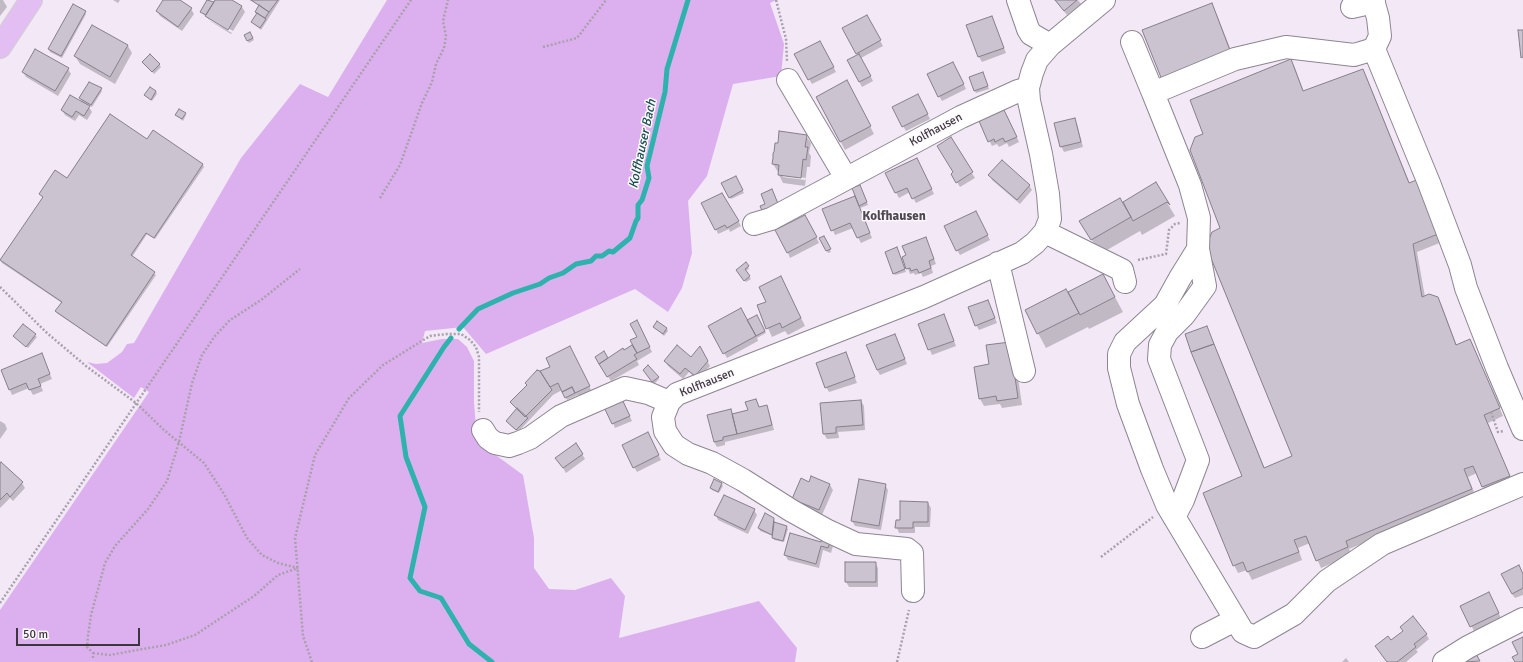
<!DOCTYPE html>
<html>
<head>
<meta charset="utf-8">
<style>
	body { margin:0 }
	#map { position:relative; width:1523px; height:662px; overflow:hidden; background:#f2e8f6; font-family:Signika,sans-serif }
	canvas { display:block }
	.scale { position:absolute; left:16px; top:628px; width:124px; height:18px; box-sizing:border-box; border:2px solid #3b373c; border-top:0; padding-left:5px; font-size:12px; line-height:14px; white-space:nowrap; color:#3b373c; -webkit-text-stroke:3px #fcf8fd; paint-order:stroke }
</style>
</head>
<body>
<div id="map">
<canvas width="1523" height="662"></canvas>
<div class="scale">50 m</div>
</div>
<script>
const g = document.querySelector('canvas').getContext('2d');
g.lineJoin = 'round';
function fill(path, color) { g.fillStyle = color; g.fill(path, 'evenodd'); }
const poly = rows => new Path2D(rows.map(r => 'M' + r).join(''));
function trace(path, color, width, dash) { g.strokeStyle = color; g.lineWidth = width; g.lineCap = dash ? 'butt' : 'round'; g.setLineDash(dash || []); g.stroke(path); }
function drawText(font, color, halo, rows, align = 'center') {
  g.font = font + ' Signika,sans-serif'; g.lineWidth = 3; g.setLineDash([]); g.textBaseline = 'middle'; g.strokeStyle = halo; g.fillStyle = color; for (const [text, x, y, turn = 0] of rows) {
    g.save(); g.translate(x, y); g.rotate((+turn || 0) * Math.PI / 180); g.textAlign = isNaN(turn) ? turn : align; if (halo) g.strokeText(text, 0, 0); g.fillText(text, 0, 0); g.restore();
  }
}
fill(poly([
	[387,0,776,0,770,3,784,44,781,76,733,84,707,176,688,201,692,253,682,288,668,312,635,289,486,354,463,327,425,331,422,343,442,339,458,339,467,347,474,361,474,403,477,439,482,445,523,475,534,538,534,568,549,589,575,590,611,578,625,596,619,638,759,601,797,648,795,662,0,662,0,610,149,392,141,387,134,398,87,362,96,364,107,363,122,352,127,344,134,343,241,158,300,84,328,97]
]), '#dcb0ef');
fill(poly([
	[0,0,3,0,7,7,0,16],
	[113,0,120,0,118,3],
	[165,0,178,0,191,9,194,14,182,31,160,16,157,11],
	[208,0,213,3,216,0,230,0,242,7,245,12,233,31,209,17,209,20,232,33,231,34,210,21,206,16,203,14,202,12],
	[250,0,280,0,261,30,252,22,257,14,260,6],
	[1055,0,1078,0,1081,4,1067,15],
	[1211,5,1217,15,1236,63,1169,89],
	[85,12,86,14,62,58,50,52,49,49],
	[867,16,883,46,861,58,873,81,862,87,848,60,858,56,843,29],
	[992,17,1006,53,982,62,979,57],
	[250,33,254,40,249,43,245,36],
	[128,46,132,53,115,84,80,64,75,56],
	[823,47,836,72,812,84,809,79],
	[1291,60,1295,68,1304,92,1362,70,1367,78,1410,184,1442,242,1417,252,1425,297,1438,298,1442,306,1457,346,1470,340,1474,348,1503,416,1488,423,1513,484,1487,495,1477,473,1468,477,1476,497,1349,549,1352,555,1321,568,1310,543,1298,548,1302,560,1252,580,1247,570,1238,573,1234,565,1244,477,1218,353,1265,469,1293,457,1221,229,1204,135],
	[143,62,159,64,161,67,154,74],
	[956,68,966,89,942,101,939,96],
	[68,69,71,74,58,96,26,77,23,72],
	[984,76,989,89,976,93,975,91],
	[101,89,102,91,92,107,87,104,92,112,87,120,79,115,75,121,65,115,62,110,83,104,80,98],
	[851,89,874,134,845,150,817,97],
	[156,91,157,94,152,101,146,95],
	[921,101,930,119,906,131,903,126],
	[185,113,186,115,183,121,176,115],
	[1007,116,1019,142,1009,147,1007,143,999,147,997,144,992,146,980,122],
	[1074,119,1077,124,1083,147,1064,152,1061,146],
	[153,131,203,165,204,167,155,239,147,234,132,257,156,275,107,347,58,314,56,312,62,303,2,263,1,261,44,198,40,194,147,141],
	[806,136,811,143,809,153,811,156,810,167,807,167,805,186,783,183,779,175,779,172,778,172,773,164],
	[783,175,806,178,805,180,783,177],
	[950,139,975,178,960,187,952,174,955,173],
	[919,164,934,194,916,203,910,192,899,198,886,174],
	[990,175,1029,185,1032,190,1020,204,992,180],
	[735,177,744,193,731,199,722,183],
	[1156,184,1175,216,1142,235,1140,231,1100,254,1081,221,1122,203],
	[861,188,868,205,860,208,872,238,861,243,853,228,835,235,824,210,856,196],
	[733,212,741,226,730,232,729,229,718,234,716,229],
	[978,217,990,240,960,255,957,250],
	[808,221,819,243,790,258,788,253],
	[823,237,831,252,828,253,821,239],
	[926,238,936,264,931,266,933,273,923,277,921,273,915,275,914,273,910,274,903,257,907,256],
	[898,251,906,272,895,275,894,273],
	[746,263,749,269,745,271,751,279,746,282,738,273],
	[1103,275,1123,312,1089,329,1088,327,1046,348,1026,311,1068,293],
	[785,285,805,326,788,335,785,331,772,337,758,306,767,302],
	[990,306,997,323,979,330,976,325],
	[944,315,956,346,932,355,919,324],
	[756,316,766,333,757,338,758,341,727,358,710,327,747,321],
	[23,325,37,337,28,348,14,336],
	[640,327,652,352,637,361,639,365,611,381,603,369,608,359,634,345,638,337],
	[654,327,667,329,668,331,664,336],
	[895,335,907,364,880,375,877,370],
	[700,348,710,366,698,380,689,372,683,379,668,366,665,361,691,358],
	[1014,350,1022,405,1002,408,1000,404,984,406,980,399,990,365],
	[846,353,857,383,829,392,826,387],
	[574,355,593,394,581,400,578,395,567,400,562,390,553,395,518,432,508,423,517,410,511,402,540,372],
	[44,360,52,379,40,384,43,391,33,395,29,388,12,395,10,390],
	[646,373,658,377,659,379,654,384],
	[756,400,760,408,766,406,769,411,774,430,725,442,725,445,717,447,714,442,731,410,733,415,749,411],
	[861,401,864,406,865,430,838,432,839,438,827,439,824,434],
	[623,402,632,421,615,428,613,423],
	[0,421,5,424,7,429,0,439],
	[650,438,661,460,637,472,634,467],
	[582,454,585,459,566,473,560,463],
	[1,464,22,483,25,488,13,501,10,498,0,508,0,465],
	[812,477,830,485,833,490,822,515,796,504,793,499,809,483],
	[722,484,723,486,719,493,712,490,711,488],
	[885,485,888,490,881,530,855,526,852,521],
	[928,503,931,508,930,527,915,527,915,533,899,533,897,528,900,521],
	[754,510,757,515,748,534,718,520,716,515],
	[774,519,775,523,786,527,788,529,784,542,774,540,773,536,760,531,759,528],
	[830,541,833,546,831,553,823,550,819,568,788,560,785,555],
	[846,563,875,563,878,568,878,587,849,587,846,582],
	[1523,575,1523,595,1515,598,1512,594],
	[1492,599,1501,618,1474,631,1462,607],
	[1426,634,1429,639,1416,650,1418,652,1406,662,1387,662,1376,647],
	[1346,658,1349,662,1342,662]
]), '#0003');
trace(poly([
	[459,329,478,309,513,293,540,284,549,278,563,273,576,264,591,261,596,256,602,256,609,251,613,252,630,238,636,221,638,218,638,205,642,200,649,178,647,166,665,92,667,69,688,0],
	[451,338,444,347,400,416,406,457,425,507,410,578,420,591,441,598,469,644,492,662]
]), '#2eb2ad', 5);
const building = poly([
	[163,0,180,0,192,8,178,27,156,11,163,0],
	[207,0,214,2,206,15,200,12,207,0],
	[215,0,232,0,242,6,228,30,205,16,215,0],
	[251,0,278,0,269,12,251,0],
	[1055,0,1077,0,1064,11,1055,0],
	[1212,3,1231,53,1162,80,1142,30,1212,3],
	[73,4,86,11,61,56,48,49,73,4],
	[259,5,269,12,265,18,255,12,259,5],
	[257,13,266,19,260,28,251,22,257,13],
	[867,15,881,40,856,54,842,28,867,15],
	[992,16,1004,48,978,57,966,25,992,16],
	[92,25,128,45,110,77,74,56,92,25],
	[1518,30,1523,30,1523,57,1521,58,1518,30],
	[250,32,253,38,247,41,244,35,250,32],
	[820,41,834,67,808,80,794,54,820,41],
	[35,49,69,68,55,91,22,72,35,49],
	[150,54,160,64,152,72,142,62,150,54],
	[859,54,871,76,859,82,847,60,859,54],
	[1291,59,1303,91,1363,69,1409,183,1419,179,1438,234,1413,244,1422,297,1429,294,1438,297,1456,345,1470,339,1500,408,1484,415,1510,476,1482,487,1473,466,1464,469,1472,489,1346,541,1348,547,1316,561,1306,536,1294,540,1299,552,1247,572,1243,562,1233,566,1203,493,1242,476,1191,352,1214,344,1264,468,1292,456,1206,246,1212,232,1220,228,1190,150,1195,137,1203,134,1190,100,1291,59],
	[953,62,964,84,938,97,927,74,953,62],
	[983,72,988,86,974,91,969,77,983,72],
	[847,80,871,126,840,142,816,97,847,80],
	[89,82,102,88,91,105,79,98,89,82],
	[150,87,156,91,151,100,144,95,150,87],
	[918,94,928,114,902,127,892,107,918,94],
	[70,95,90,106,84,116,76,111,72,117,61,110,70,95],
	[179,109,186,113,182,119,175,115,179,109],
	[1004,110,1017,137,1005,142,1003,138,995,142,994,139,988,142,979,121,1004,110],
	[110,114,147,139,153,130,203,164,154,238,146,233,131,255,155,272,106,346,55,311,62,302,0,260,43,197,39,194,55,170,67,178,110,114],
	[1075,118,1081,142,1060,147,1054,123,1075,118],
	[779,131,807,135,805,147,808,147,806,160,803,159,801,178,778,175,779,165,772,164,773,158,773,153,774,152,775,143,778,143,779,131],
	[951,137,973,172,956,183,951,174,953,172,937,146,951,137],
	[917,158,932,189,912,199,907,188,895,193,885,173,917,158],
	[1002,160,1030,185,1017,200,988,175,1002,160],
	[736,176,743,190,729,198,721,183,736,176],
	[1156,182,1170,205,1167,202,1133,221,1123,202,1156,182],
	[860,185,867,202,859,206,852,188,860,185],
	[772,189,779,206,763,213,760,206,765,204,761,194,772,189],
	[722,193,739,221,727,228,725,225,715,230,701,203,722,193],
	[855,196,870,233,857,238,850,223,831,231,822,209,855,196],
	[1120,198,1131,217,1091,240,1079,221,1120,198],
	[976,211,988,235,956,251,944,226,976,211],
	[805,215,817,237,787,253,775,230,805,215],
	[824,236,831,249,826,251,819,238,824,236],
	[926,237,934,259,929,261,931,268,919,273,917,269,911,271,910,268,906,269,902,257,906,255,902,246,926,237],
	[897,247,905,269,893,274,885,252,897,247],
	[746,262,749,266,745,269,750,276,744,281,736,270,746,262],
	[1103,274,1115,297,1080,315,1068,292,1103,274],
	[781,276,801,318,782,328,780,323,766,329,757,305,766,302,759,287,781,276],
	[1066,289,1079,313,1037,334,1025,310,1066,289],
	[988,300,995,318,975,326,968,307,988,300],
	[741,308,756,336,723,354,708,326,741,308],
	[944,314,954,341,928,350,918,324,944,314],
	[757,315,765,331,756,336,747,320,757,315],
	[637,320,650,347,637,353,630,340,637,337,630,324,637,320],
	[657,321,667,328,663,334,653,327,657,321],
	[23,324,36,334,26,347,13,336,23,324],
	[1207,326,1214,344,1191,352,1185,334,1207,326],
	[895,334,905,359,877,370,866,345,895,334],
	[1010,342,1018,398,997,401,996,396,979,399,974,367,989,364,986,345,1010,342],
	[632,345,637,353,634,355,637,359,607,377,599,364,623,348,624,350,632,345],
	[677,345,691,357,700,346,708,361,695,376,685,368,680,374,664,361,677,345],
	[570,346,590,386,575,393,572,387,562,392,558,383,550,387,540,371,550,367,546,358,570,346],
	[604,351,608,358,599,364,595,357,604,351],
	[846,352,855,377,825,388,816,363,846,352],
	[42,353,50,374,38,379,41,386,29,390,26,383,9,390,1,370,42,353],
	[648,365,659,377,652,382,643,370,648,365],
	[537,370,540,371,552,390,525,417,510,402,527,385,525,383,537,370],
	[572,387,575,393,565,398,562,392,572,387],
	[620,395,630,416,612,424,602,403,620,395],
	[756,399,759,407,767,405,772,425,737,434,732,414,748,410,745,402,756,399],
	[861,400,863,425,836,427,836,433,823,434,820,403,861,400],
	[517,408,528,418,516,430,506,421,517,408],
	[731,409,737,434,723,437,723,440,714,442,707,415,731,409],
	[648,432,659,455,633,468,622,445,648,432],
	[576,443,583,454,563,468,555,458,576,443],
	[1,462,23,482,10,497,7,493,0,500,0,464,1,462],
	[811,476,830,484,819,510,792,499,801,478,809,482,811,476],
	[714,479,722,483,718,492,710,488,714,479],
	[859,479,886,484,879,526,851,521,859,479],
	[724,495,755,509,745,530,714,515,724,495],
	[900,501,928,502,928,522,913,522,913,528,895,528,896,520,900,520,900,501],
	[765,513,774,518,772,535,758,528,765,513],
	[774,522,787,526,783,541,772,538,774,522],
	[790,533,821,542,822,538,831,540,828,548,821,546,816,564,784,555,790,533],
	[845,562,876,562,876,582,845,582,845,562],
	[1519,565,1523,574,1523,588,1512,594,1501,574,1519,565],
	[1489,592,1499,613,1470,627,1460,606,1489,592],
	[1413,616,1427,634,1414,644,1416,647,1397,662,1387,662,1375,646,1388,636,1391,640,1403,631,1400,627,1413,616],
	[1523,637,1523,662,1515,662,1512,657,1518,654,1512,642,1523,637],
	[1475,652,1480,661,1464,662,1475,652]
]);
fill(building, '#ccc3d0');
trace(building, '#877f8b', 1);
const minor = poly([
	[1018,0,1028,29,1031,34,1050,45],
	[1373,0,1378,18,1380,36,1374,49,1429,183,1460,265,1466,288,1497,368,1523,429],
	[1352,7,1374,2],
	[1132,42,1153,93],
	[788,80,846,178],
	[754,224,771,219,961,117,1018,91,1028,88],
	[1045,232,1122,270,1125,282],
	[1198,249,1180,278,1165,305,1125,342,1119,354,1119,368,1128,404,1152,469,1167,505,1243,632,1254,637,1294,614,1327,581,1382,544,1523,484],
	[998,263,1024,371],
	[483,430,488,438,495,443,509,446,518,443,530,438,561,416,625,388,648,393,669,402],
	[1174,517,1183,500,1198,460,1159,359,1160,345,1167,332,1184,315,1205,286,1198,249,1199,218,1190,185,1153,93,1235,59,1286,47,1354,55,1374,49],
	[913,591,912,553,907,549,856,544,828,531,792,511,743,480,712,463,688,454,674,445,665,431,663,417,669,402,677,394,924,297,1022,253,1035,243,1045,232,1050,219,1048,194,1041,154,1029,101,1028,88,1032,73,1037,60,1050,45,1104,0],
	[1202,637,1235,620],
	[1444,662,1468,647,1523,619]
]);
const major = poly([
	[0,47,31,0]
]);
trace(minor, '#8e8592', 24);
trace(major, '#d0cfd0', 24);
trace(poly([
	[776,0,786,39,787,61],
	[543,47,577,38,606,0],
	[380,198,400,165,422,103,432,82,436,64,444,48,446,36,443,21,448,0],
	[1138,260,1166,254,1169,230,1175,224,1180,223],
	[0,287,47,333,86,366,136,403,164,430,204,463,224,494,247,538,262,555,278,563,298,568],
	[1491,412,1498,432,1504,431],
	[1101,557,1153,517],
	[0,603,411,0],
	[93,653,110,655,137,650,166,645,195,635,254,596,278,575,298,568],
	[93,658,93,653,87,647,88,636,91,615,105,563,115,546,148,509,167,481,179,442,192,383,202,355,215,336,230,320,261,300,300,269],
	[312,662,303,636,295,538,315,455,349,398,383,365,430,336,447,334,461,334,470,340,476,347,479,357,479,412],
	[897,662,909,610]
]), '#a8a0ab', 2.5, [2, 2]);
trace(minor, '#fff', 22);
trace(major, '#e3bef2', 22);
drawText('12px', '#3b373c', '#fcf8fd', [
	["Kolfhausen",936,130,-28],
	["Kolfhausen",707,383,-22]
]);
drawText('italic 13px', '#184e4c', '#fcf8fd', [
	["Kolfhauser Bach",643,144,-78]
]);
drawText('bold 13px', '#504853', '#fcf8fd', [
	["Kolfhausen",894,217]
]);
</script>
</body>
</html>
